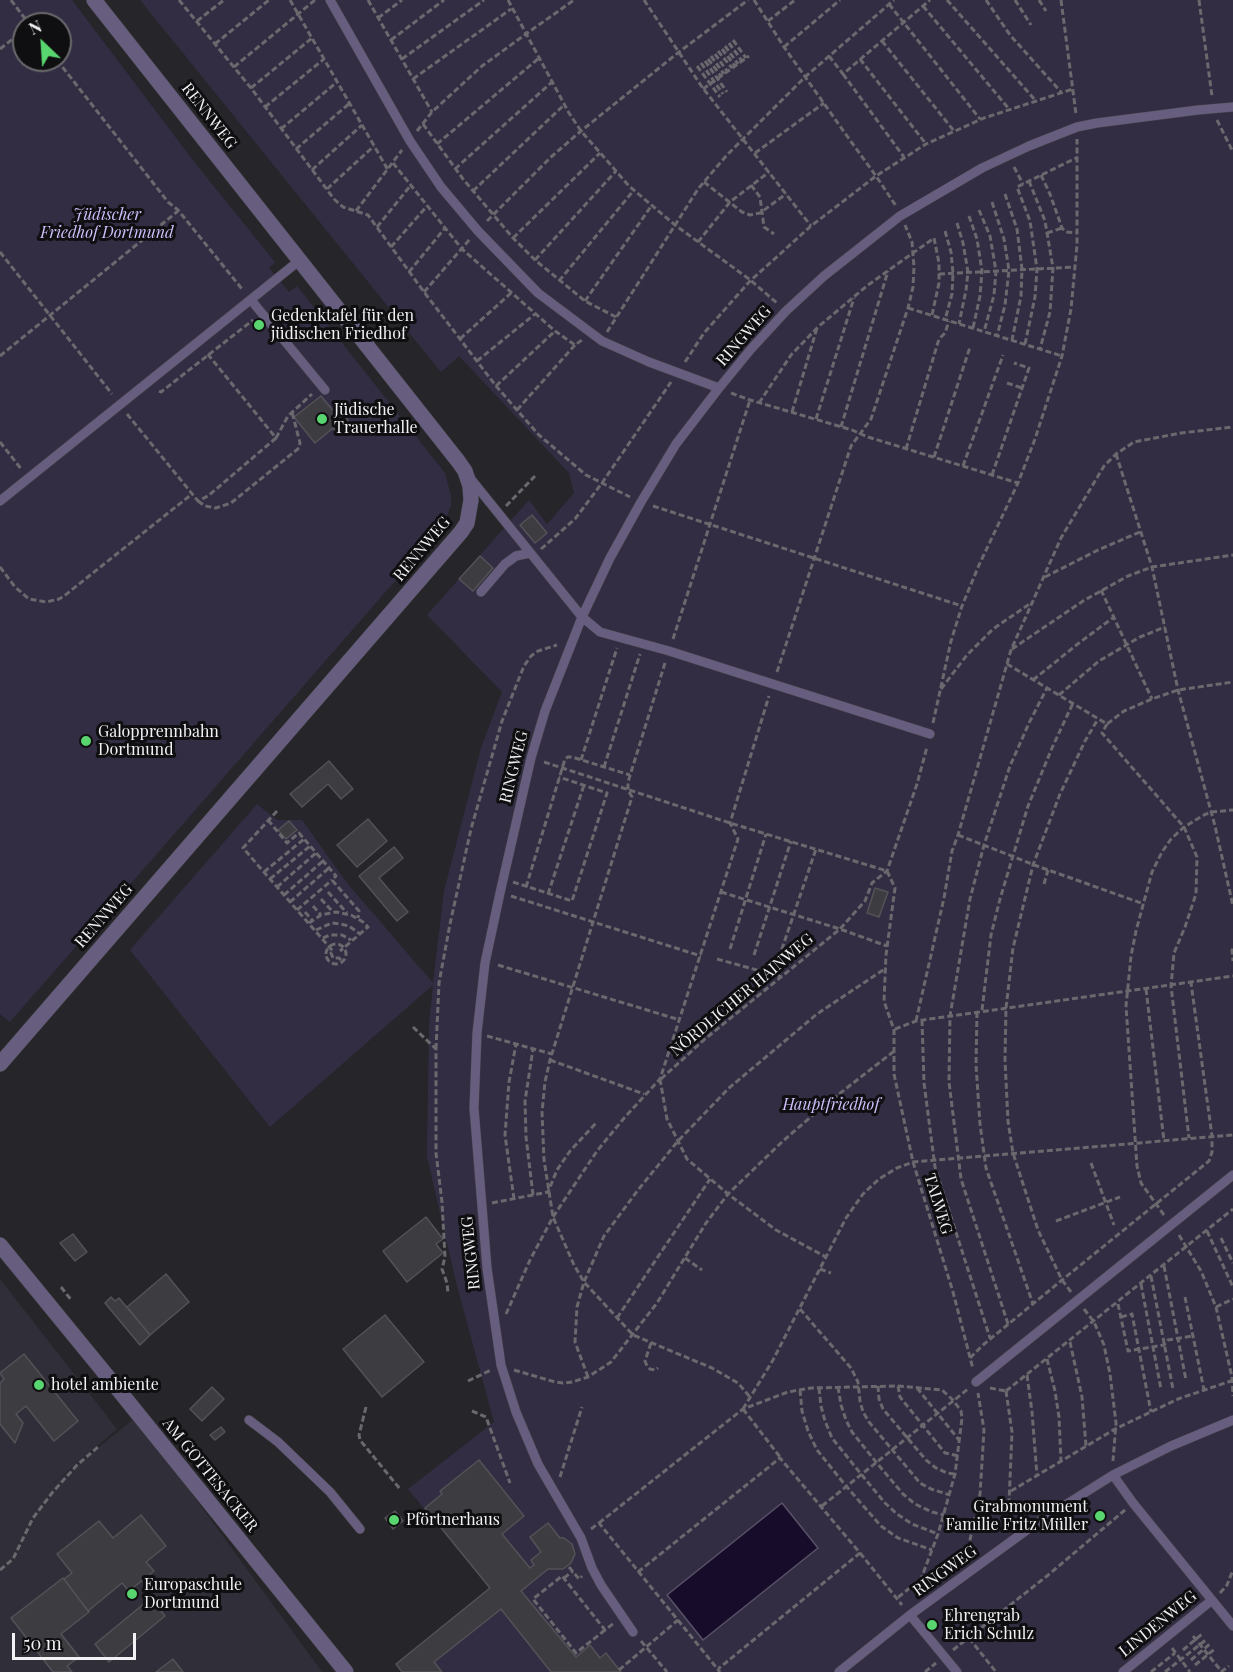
<!DOCTYPE html>
<html>
<head>
<meta charset="utf-8">
<style>
	body { margin:0 }
	#map { position:relative; width:1233px; height:1672px; overflow:hidden; background:#26252a; font-family:"Playfair Display",serif }
	canvas { display:block }
	.north { position:absolute; left:12px; top:12px; width:60px; height:60px; box-sizing:border-box; background:#0f0f11; border:2px solid #6a696c; border-radius:50%; rotate:335deg; font-size:16px; font-weight:700; line-height:24px; text-align:center; color:#f2f1f4 }
	.north::after { content:''; display:block; margin:auto; width:21px; height:27px; background:#59d56f; clip-path:polygon(50% 0,100% 100%,50% 72%,0 100%) }
	.scale { position:absolute; left:12px; top:1633px; width:124px; height:27px; box-sizing:border-box; border:3px solid #f2f1f4; border-top:0; padding-left:8px; font-size:18px; line-height:21px; white-space:nowrap; color:#f2f1f4; -webkit-text-stroke:4px #0f0f11; paint-order:stroke }
</style>
</head>
<body>
<div id="map">
<canvas width="1233" height="1672"></canvas>
<div class="north">N</div>
<div class="scale">50 m</div>
</div>
<script>
const g = document.querySelector('canvas').getContext('2d');
g.lineJoin = 'round';
function fill(path, color) { g.fillStyle = color; g.fill(path, 'evenodd'); }
const poly = rows => new Path2D(rows.map(r => 'M' + r).join(''));
function trace(path, color, width, dash) { g.strokeStyle = color; g.lineWidth = width; g.lineCap = dash ? 'butt' : 'round'; g.setLineDash(dash || []); g.stroke(path); }
function drawText(font, color, halo, rows, align = 'center') {
  g.font = font + ' "Playfair Display",serif'; g.lineWidth = 6; g.setLineDash([]); g.textBaseline = 'middle'; g.strokeStyle = halo; g.fillStyle = color; for (const [text, x, y, turn = 0] of rows) {
    g.save(); g.translate(x, y); g.rotate((+turn || 0) * Math.PI / 180); g.textAlign = isNaN(turn) ? turn : align; if (halo) g.strokeText(text, 0, 0); g.fillText(text, 0, 0); g.restore();
  }
}
fill(poly([
	[0,1279,117,1429,46,1490,136,1417,322,1672,0,1672]
]), '#302e38');
fill(poly([
	[0,0,72,0,195,163,275,262,269,268,289,292,297,286,445,473,451,496,451,505,444,525,10,1022,0,1014],
	[24,24,60,24,60,60,24,60],
	[140,0,1233,0,1233,1672,402,1672,396,1664,489,1588,408,1489,494,1422,457,1286,427,1157,429,1025,433,985,270,1127,130,950,257,804,277,820,302,820,347,883,433,983,444,891,481,748,502,692,427,615,529,500,547,524,574,493,569,473,459,356,441,372]
]), '#332d43');
const water = poly([
	[782,1503,818,1548,703,1640,667,1595,782,1503]
]);
fill(water, '#170d2a');
trace(water, '#595167', 1.5);
const building = poly([
	[321,396,336,414,341,410,349,422,336,432,333,428,315,443,294,417,321,396],
	[532,515,547,533,535,543,520,525,532,515],
	[480,556,493,568,473,591,459,579,480,556],
	[329,761,353,789,341,799,328,784,302,807,290,794,329,761],
	[368,819,387,841,357,867,337,845,368,819],
	[289,821,297,830,286,839,278,830,289,821],
	[394,847,403,858,379,878,408,912,397,921,359,876,394,847],
	[875,888,888,892,879,917,867,913,875,888],
	[426,1217,443,1239,436,1244,443,1253,407,1282,383,1251,426,1217],
	[73,1234,87,1252,75,1261,60,1243,73,1234],
	[166,1274,189,1302,150,1335,127,1307,166,1274],
	[111,1297,115,1301,119,1298,150,1335,140,1345,105,1303,111,1297],
	[385,1315,424,1362,382,1397,343,1349,385,1315],
	[24,1354,78,1421,54,1441,26,1406,16,1414,23,1423,15,1443,0,1424,0,1383,4,1379,0,1373,24,1354],
	[212,1387,224,1399,202,1421,190,1409,212,1387],
	[221,1427,225,1432,215,1440,210,1435,221,1427],
	[479,1460,524,1516,502,1534,530,1568,534,1565,531,1560,541,1552,530,1537,548,1523,560,1538,564,1538,572,1544,575,1554,571,1563,563,1569,548,1569,521,1591,576,1657,590,1645,600,1658,606,1653,621,1672,551,1672,501,1609,434,1662,442,1672,402,1672,396,1664,490,1588,425,1508,442,1494,440,1491,479,1460],
	[395,1511,403,1521,393,1529,385,1518,395,1511],
	[141,1515,166,1546,146,1562,154,1571,129,1591,122,1583,88,1611,64,1579,72,1573,57,1554,99,1521,113,1538,141,1515],
	[63,1578,89,1612,61,1634,79,1657,67,1666,72,1672,53,1672,11,1618,63,1578],
	[151,1598,165,1616,109,1662,95,1644,151,1598],
	[173,1659,183,1672,156,1672,173,1659]
]);
fill(building, '#3d3c41');
trace(building, '#545257', 1.5);
const service = poly([
	[330,0,410,141,441,187,478,231,538,293,602,341,649,362,719,388],
	[251,300,325,390],
	[470,478,582,617,600,632,669,651,930,734],
	[0,501,300,260],
	[481,592,505,564,516,556,530,553],
	[976,1382,1233,1175],
	[249,1420,278,1442,330,1492,360,1529],
	[1113,1475,1133,1503,1233,1626],
	[910,1615,957,1672],
	[633,1632,601,1585,592,1568,581,1538,538,1464,516,1412,501,1365,487,1268,474,1108,477,1033,485,963,500,893,531,758,545,711,582,617,610,558,641,502,676,444,719,388,751,349,786,311,824,276,900,216,982,168,1029,146,1077,127,1097,123,1198,110,1233,107],
	[839,1672,910,1615,1035,1524,1113,1475,1171,1446,1233,1420],
	[1123,1672,1212,1600]
]);
const tertiary = poly([
	[0,1064,461,532,467,523,471,500,470,486,465,471,458,461,94,0],
	[0,1245,117,1388,346,1672]
]);
trace(service, '#434246', 10);
trace(tertiary, '#434246', 16);
trace(poly([
	[11,0,29,24],
	[179,0,251,88,334,199,343,207,368,215,424,292,496,386,539,435,586,475,630,497],
	[290,0,388,170],
	[368,0,432,112],
	[508,0,569,113,581,131,616,171,629,186,675,225,749,279,777,303],
	[644,0,702,87,811,226],
	[754,0,784,47,847,136,876,176,896,206],
	[947,0,1035,100],
	[986,0,1010,35,1061,92],
	[1015,0,1031,25],
	[1039,0,1046,11],
	[1061,0,1076,114],
	[1199,0,1212,96],
	[889,4,980,119],
	[923,6,1009,109],
	[378,18,402,0],
	[197,21,224,0],
	[768,21,795,0],
	[391,40,444,0],
	[733,40,746,58],
	[882,41,954,131],
	[729,43,742,61],
	[215,44,269,0],
	[725,46,738,64],
	[784,47,840,0],
	[0,49,24,30],
	[722,49,735,66],
	[718,51,732,68],
	[715,54,727,71],
	[711,56,724,74],
	[829,56,843,74,930,0],
	[402,59,484,0],
	[708,59,721,76],
	[860,59,926,144],
	[57,60,168,202,178,210,242,289],
	[705,61,727,92],
	[701,63,723,94],
	[697,66,720,97],
	[234,67,315,0],
	[843,74,904,157],
	[413,79,511,9],
	[251,88,312,38],
	[703,89,749,56],
	[265,107,324,59],
	[1217,120,1233,152],
	[423,124,463,179,513,238,535,260,585,301,616,317],
	[281,129,337,82],
	[417,131,432,112,482,66,526,34,574,0],
	[437,144,539,58],
	[296,149,350,103],
	[755,153,824,103],
	[393,163,462,249,555,331,575,345,582,340],
	[1014,167,1023,184],
	[455,169,552,82],
	[312,170,362,125],
	[1041,175,1050,194,1062,228,1066,232,1078,233],
	[1029,181,1045,221,1053,268,1050,312,1040,349],
	[704,182,742,212,750,215,760,213,786,194],
	[751,185,760,197,764,227,774,234],
	[327,189,374,146],
	[473,191,564,105],
	[1005,194,1017,229,1022,269,1021,296,1012,340],
	[992,202,1004,239,1009,270,1005,305,997,336],
	[979,210,990,236,996,271,994,295,984,332],
	[356,211,402,150],
	[969,216,977,239,982,271,980,296,973,328],
	[487,221,551,157,581,131,679,52,748,0],
	[957,223,963,243,968,272,966,290,959,324],
	[377,227,411,185],
	[945,231,951,252,953,273,952,294,945,320],
	[1047,233,1062,228],
	[513,238,600,153],
	[698,242,730,202,769,172],
	[391,247,427,206],
	[0,252,112,394],
	[535,260,616,171],
	[409,272,445,228],
	[939,274,1075,267],
	[559,281,634,190],
	[424,292,470,239],
	[585,301,652,205],
	[908,308,1062,356],
	[607,332,698,189,726,156,805,77,894,0],
	[460,339,511,293],
	[1025,344,1035,297,1037,269,1030,221,1017,187,1078,157],
	[0,356,178,211],
	[477,361,535,314],
	[685,362,704,333,750,281,811,226,876,176,926,144,984,118,1073,89],
	[1007,383,1022,388],
	[496,386,555,331],
	[159,391,161,392,253,320],
	[731,393,750,400,852,430,868,437,1018,483],
	[759,403,791,355,818,327,868,285,934,238,939,263,939,283,932,315],
	[517,410,575,345],
	[792,412,817,328],
	[127,414,198,501,208,496,276,438,206,352],
	[816,419,854,298],
	[841,427,888,271],
	[276,438,288,416,312,394],
	[0,442,22,470],
	[906,449,939,339,945,333,949,321],
	[1116,454,1152,567,1178,690,1215,826,1233,906],
	[934,457,970,347],
	[963,466,1003,355],
	[992,475,1029,368,1014,363],
	[198,501,205,506,216,508,231,503,299,448,300,443,292,412],
	[506,506,535,476],
	[653,506,962,606],
	[541,549,575,519,602,483,671,382],
	[0,567,15,587,29,599,46,602,59,599,64,596,192,494],
	[1045,577,1098,550,1140,532],
	[1101,590,1152,699],
	[673,639,750,400],
	[1012,649,1083,601,1128,576,1152,567,1233,555],
	[665,663,628,782,628,790,632,797,550,1060,545,1082,542,1112,544,1160,553,1217,574,1265,584,1282,633,1335,712,1368,738,1383,750,1397],
	[1007,664,1107,724,1124,711,1152,699,1178,690,1233,682],
	[777,672,851,446,871,419,908,308,913,287,914,267,912,242,905,225],
	[1033,680,1079,643,1114,617],
	[941,689,967,655,993,629,1031,603],
	[1059,695,1099,661,1140,637,1165,627],
	[933,723,951,641,962,606,979,565,1018,483,1035,439,1062,356,1071,309,1077,245,1077,139],
	[1107,724,1102,733,1184,827,1197,857,1196,894,1185,927,1174,953,1171,986,1189,1138],
	[581,760,617,648],
	[544,762,730,823,887,871,895,888,886,955,884,1001,894,1030,894,1074,913,1162,953,1292,973,1369],
	[604,767,640,654],
	[277,811,243,848,331,949,333,951,331,953,333,958,339,958,343,962],
	[268,820,287,843,299,833,336,876,332,880,359,911,358,918],
	[958,835,1037,866,1144,904],
	[264,872,304,839],
	[270,879,310,846],
	[513,882,572,901,607,793,559,777],
	[1044,884,1048,870],
	[277,887,316,853],
	[526,887,565,759,568,757,572,757,630,775],
	[328,892,347,913],
	[721,892,840,929,887,946],
	[548,894,584,785],
	[284,895,323,861],
	[511,896,701,956],
	[321,899,333,912],
	[290,902,329,868],
	[313,906,321,915],
	[297,910,332,880],
	[305,912,312,920],
	[309,923,321,915,336,912,351,915,363,922,368,927,340,951],
	[316,930,332,923,340,924,349,926,360,934],
	[323,938,330,935,342,935,351,940],
	'326 954a10 10 0 1 1 20 0a10 10 0 1 1-20 0Z',
	[730,949,766,834],
	[1233,949,1232,950,1233,961],
	[754,955,791,841],
	[717,959,782,977],
	[498,965,680,1020],
	[773,975,816,849],
	[1146,989,1164,1141],
	[982,1010,991,935,1000,899,1028,806,1052,748,1073,703],
	[977,1012,976,1065,980,1124,986,1168,1033,1304],
	[922,1020,924,1083,935,1167,990,1338],
	[916,1021,944,898,952,851,958,835,1011,650,1061,538,1104,466,1116,454,1134,442,1181,433,1233,427],
	[413,1027,436,1049,436,1153,442,1202,445,1257,442,1269,447,1283,448,1293],
	[895,1029,916,1021,1233,976],
	[487,1036,552,1054],
	[436,1049,439,983,450,924,471,829,502,721,524,666,531,656,538,651,557,645],
	[550,1060,644,1094],
	[660,1079,667,1119,687,1159,728,1194,776,1230,826,1257],
	[661,1079,705,1039,840,929,865,901,872,883,887,871,917,784,927,747],
	[1091,1163,1114,1225],
	[533,1195,526,1137,525,1101,533,1049],
	[514,1199,505,1135,509,1082,516,1044],
	[492,1203,548,1192,557,1170,570,1151,597,1122],
	[1164,1215,1141,1183,1137,1166,1126,1006,1131,956,1136,931,1152,872,1162,852,1171,839,1184,827,1204,815,1211,812,1233,810],
	[1056,1221,1120,1197],
	[1207,1231,1233,1287],
	[1179,1235,1201,1271,1216,1307,1232,1377,1233,1396],
	[1221,1238,1233,1263],
	[685,1258,702,1270],
	[1164,1266,1186,1380],
	[820,1269,831,1273],
	[1151,1276,1173,1389],
	[1141,1284,1161,1389],
	[61,1287,72,1301],
	[1071,1292,1062,1280,1038,1230,1013,1153,1008,1121,1005,1060,1006,1008,1013,948,1033,865,1060,794,1085,741,1098,719],
	[1185,1297,1204,1390],
	[1118,1304,1128,1351,1164,1345,1168,1340,1192,1336],
	[1216,1307,1233,1299],
	[800,1309,851,1368,858,1382,860,1401,863,1412,869,1422,920,1483,931,1489,950,1495],
	[1084,1309,1094,1322,1104,1345,1110,1374,1116,1423,1113,1461],
	[506,1314,530,1260,553,1217,597,1151,625,1117,660,1079,738,839,730,823,769,696],
	[1121,1317,1132,1314,1151,1412],
	[617,1318,710,1179],
	[1008,1324,961,1179,949,1082,950,1016,970,899,984,845,1010,766,1029,723,1047,688],
	[1070,1342,1082,1397,1086,1446],
	[651,1343,645,1361,647,1366,650,1369,655,1370,658,1368],
	[970,1358,983,1345,1062,1280,1209,1161,1212,1152,1212,1136,1191,983],
	[1047,1359,1055,1391,1059,1417,1061,1461],
	[514,1370,555,1382,563,1383,572,1382,588,1377,611,1362,657,1303,706,1223,728,1194,783,1141,821,1108,893,1052],
	[1027,1375,1032,1412,1037,1475],
	[588,1377,575,1342,577,1307,584,1282,604,1236,638,1190,678,1141,729,1088,817,1014,886,968],
	[468,1381,491,1370],
	[878,1386,879,1399,883,1409,926,1460,936,1468,947,1473,955,1474],
	[898,1386,900,1397,945,1453,959,1456],
	[838,1387,841,1405,846,1420,852,1432,876,1462,903,1494,915,1504,932,1512,944,1515],
	[819,1388,821,1406,825,1421,832,1438,861,1474,885,1503,897,1514,912,1524,938,1534],
	[917,1388,959,1440],
	[990,1388,1006,1391],
	[800,1390,802,1411,808,1431,817,1450,846,1486,881,1526,898,1538,932,1550],
	[1006,1391,1233,1209],
	[1006,1391,1012,1432,1008,1527],
	[366,1407,359,1435,360,1440,400,1489],
	[743,1409,773,1360,846,1218,863,1194,879,1179,897,1168,913,1162,1233,1135],
	[743,1409,780,1457],
	[472,1411,486,1417,510,1483],
	[560,1477,582,1407],
	[1011,1491,1115,1429,1178,1399,1231,1381],
	[822,1506,968,1389],
	[599,1523,743,1409,788,1392,811,1388,898,1386,942,1390,953,1400,961,1411,962,1418,955,1474,938,1534,921,1579,896,1599],
	[591,1529,599,1523,720,1672],
	[860,1553,902,1605],
	[966,1558,980,1494,984,1430,978,1393],
	[569,1567,579,1579,582,1576],
	[0,1570,13,1559,33,1518,52,1493,77,1465,98,1447],
	[638,1572,780,1458,860,1553,718,1669],
	[564,1578,573,1571],
	[1220,1593,1227,1585,1233,1570],
	[605,1630,576,1653,533,1599,562,1576,605,1630,614,1623],
	[1193,1636,1222,1672],
	[969,1638,996,1672],
	[641,1641,667,1672],
	[1172,1648,1190,1672],
	[953,1650,1047,1576,1125,1510],
	[1183,1650,1202,1634],
	[1191,1660,1211,1643],
	[1195,1665,1216,1648],
	[619,1670,678,1620],
	[925,1672,936,1663],
	[1151,1672,1175,1653],
	[1165,1672,1207,1639],
	[1221,1672,1229,1666]
]), '#6a696e', 3, [6, 3]);
trace(service, '#675e7f', 9);
trace(tertiary, '#675e7f', 15);
for (const [x, y, r, color] of [
	[259,325,6,"#59d56f"],
	[322,419,6,"#59d56f"],
	[86,741,6,"#59d56f"],
	[39,1385,6,"#59d56f"],
	[1100,1516,6,"#59d56f"],
	[394,1520,6,"#59d56f"],
	[132,1594,6,"#59d56f"],
	[932,1625,6,"#59d56f"]
]) { const dot = new Path2D(); dot.arc(x, y, r, 0, 2 * Math.PI); g.fillStyle = color; g.fill(dot); trace(dot, '#0f0f11', 2); }
drawText('16px', '#f2f1f4', '#0f0f11', [
	["RENNWEG",209,116,52],
	["RINGWEG",744,336,-49],
	["RENNWEG",422,549,-50],
	["RINGWEG",514,767,-76],
	["RENNWEG",104,916,-49],
	["NÖRDLICHER HAINWEG",742,995,-40],
	["TALWEG",938,1204,73],
	["RINGWEG",471,1253,-96],
	["AM GOTTESACKER",210,1475,51],
	["RINGWEG",945,1571,-36],
	["LINDENWEG",1158,1624,-39]
]);
drawText('italic 16px', '#d0bffd', '#0f0f11', [
	["Jüdischer",107,215],
	["Friedhof Dortmund",107,233],
	["Hauptfriedhof",831,1105]
]);
drawText('16px', '#f2f1f4', '#0f0f11', [
	["Gedenktafel für den",271,316],
	["jüdischen Friedhof",271,334],
	["Jüdische",334,410],
	["Trauerhalle",334,428],
	["Galopprennbahn",98,732],
	["Dortmund",98,750],
	["hotel ambiente",51,1385],
	["Grabmonument",1088,1507,"right"],
	["Familie Fritz Müller",1088,1525,"right"],
	["Pförtnerhaus",406,1520],
	["Europaschule",144,1585],
	["Dortmund",144,1603],
	["Ehrengrab",944,1616],
	["Erich Schulz",944,1634]
], 'left');
</script>
</body>
</html>
